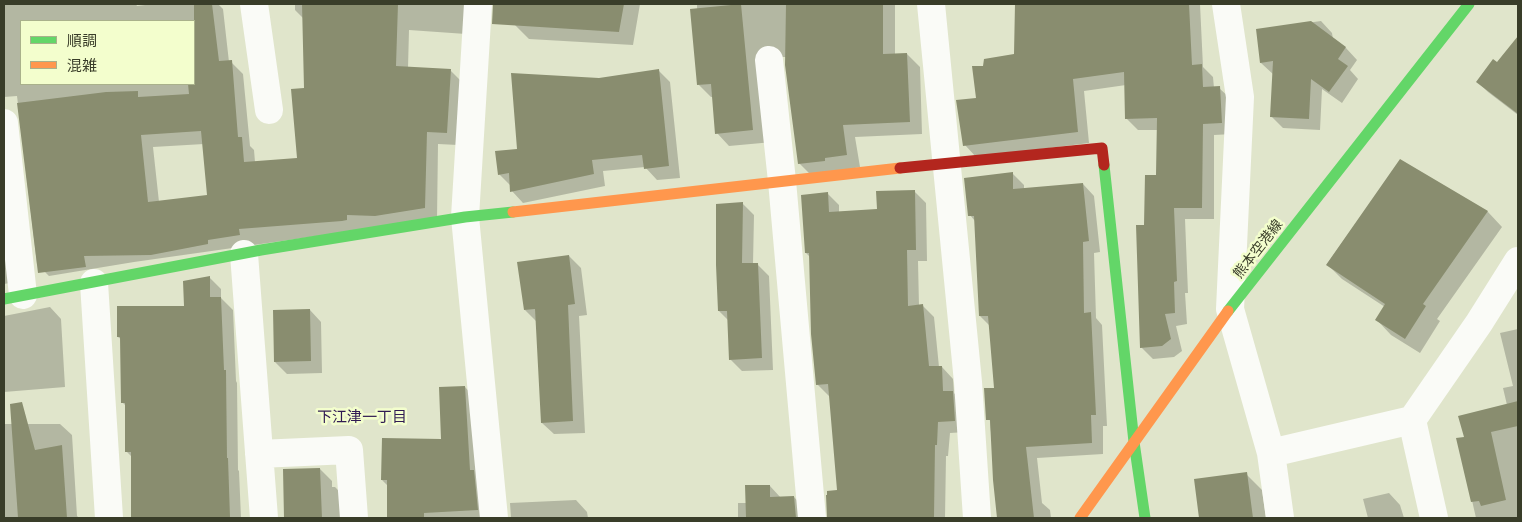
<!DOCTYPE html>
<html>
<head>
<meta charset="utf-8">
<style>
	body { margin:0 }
	#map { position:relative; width:1522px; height:522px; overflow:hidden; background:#e0e5cb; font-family:"Asap Condensed","Noto Sans JP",sans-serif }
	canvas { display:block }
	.frame { position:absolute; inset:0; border:5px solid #393d29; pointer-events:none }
	.legend { position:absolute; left:20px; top:20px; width:175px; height:65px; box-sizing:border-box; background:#f3fecd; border:1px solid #a9b18b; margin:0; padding:6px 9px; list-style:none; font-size:15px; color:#393d29 }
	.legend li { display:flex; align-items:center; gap:10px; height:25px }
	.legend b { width:25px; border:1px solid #a9b18b }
</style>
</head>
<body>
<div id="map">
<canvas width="1522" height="522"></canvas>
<div class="frame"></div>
<ul class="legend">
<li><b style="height:6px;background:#63d668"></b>順調</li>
<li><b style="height:6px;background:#ff974d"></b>混雑</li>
</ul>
</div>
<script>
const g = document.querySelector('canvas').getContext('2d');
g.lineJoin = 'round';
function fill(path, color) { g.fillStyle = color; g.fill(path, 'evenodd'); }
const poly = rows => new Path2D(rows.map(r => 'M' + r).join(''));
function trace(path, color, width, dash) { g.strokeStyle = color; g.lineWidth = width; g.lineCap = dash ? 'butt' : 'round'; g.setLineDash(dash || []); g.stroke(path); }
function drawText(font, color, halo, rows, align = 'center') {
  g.font = font + ' "Asap Condensed","Noto Sans JP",sans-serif'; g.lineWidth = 5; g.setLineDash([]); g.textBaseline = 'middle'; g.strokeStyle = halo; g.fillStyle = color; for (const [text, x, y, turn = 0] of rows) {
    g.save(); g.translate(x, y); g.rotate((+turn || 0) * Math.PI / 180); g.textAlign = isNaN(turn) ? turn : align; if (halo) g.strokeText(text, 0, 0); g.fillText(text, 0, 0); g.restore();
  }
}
fill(poly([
	[4,4,136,4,137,6,153,4,218,4,223,9,229,62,231,62,243,74,250,146,254,150,255,162,298,159,305,89,304,19,295,10,295,4,468,4,466,34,409,30,408,68,450,70,462,82,458,145,438,144,437,219,134,262,49,276,37,264,17,96,4,97],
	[21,21,194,21,194,84,21,84],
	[204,144,208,196,159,202,153,147],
	[517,4,640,4,633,45,529,39,515,25],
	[697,4,895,4,895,55,907,54,920,67,922,134,855,137,860,167,812,176,799,163,786,57,781,57,773,142,729,146,717,133,713,97,711,97,698,84],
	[1016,4,1200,4,1203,67,1213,77,1214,88,1219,88,1231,99,1233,134,1214,135,1214,219,1185,219,1188,293,1185,293,1187,324,1176,326,1182,351,1174,357,1153,359,1141,347,1146,226,1158,176,1158,130,1138,130,1126,118,1126,85,1084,91,1089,143,976,157,965,145,978,99,984,67,1016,55],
	[1321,21,1332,33,1333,39,1346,48,1357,60,1350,70,1358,79,1342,103,1322,89,1320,130,1283,128,1271,116,1274,75,1261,63,1257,30],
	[1518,38,1518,115,1488,92,1478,82,1497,64],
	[659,71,670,82,680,178,657,180,645,167,603,171,605,186,523,203,512,191,511,186,499,174,518,150,599,79],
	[1400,161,1488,212,1502,227,1437,319,1440,321,1420,353,1391,335,1377,320,1385,307,1342,279,1327,264],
	[4,171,16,282,4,284],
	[1013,174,1024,185,1024,189,1083,184,1094,196,1100,252,1094,253,1096,318,1102,325,1107,426,1103,426,1103,454,1037,458,1042,503,1050,510,1051,518,999,518,987,390,995,389,990,326,980,316,975,221,970,215],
	[914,191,926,203,927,261,918,261,919,306,923,306,934,317,939,367,942,367,953,379,954,393,964,404,966,432,950,433,948,456,946,456,945,518,829,518,838,491,831,396,829,396,817,384,810,257,806,253,827,193,839,205,839,212,878,211],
	[742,203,754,215,753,264,757,264,769,276,773,370,742,371,730,359,728,320,719,311],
	[569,256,581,268,587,315,579,316,585,433,554,434,542,423,537,322,525,310],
	[209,277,221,289,221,298,233,310,236,381,237,383,238,470,239,471,241,518,132,518,132,457,126,451,126,406,122,402,122,340,118,337,185,308],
	[50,307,61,319,65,387,4,392,4,316],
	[310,310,321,322,322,373,287,374,275,362],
	[1518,329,1518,518,1476,518,1458,439,1465,438,1507,405,1503,388,1513,386,1500,333],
	[465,387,476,399,488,518,389,518,388,486,382,480,443,440],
	[4,424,60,424,72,435,77,516,79,518,4,518],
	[320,469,332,481,332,487,335,487,347,499,348,518,284,518,284,470],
	[1246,474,1262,490,1266,518,1201,518,1196,480],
	[770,486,781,498,794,497,805,509,806,518,738,518,738,503,747,503],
	[1389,493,1400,505,1404,518,1368,518,1363,499],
	[576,500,587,512,588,518,511,518,510,503]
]), '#0003');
fill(poly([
	[194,4,212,4,219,61,232,60,238,137,242,137,244,162,297,158,291,89,304,88,302,4,398,4,396,66,451,69,447,133,427,132,425,208,375,216,347,215,347,220,342,221,239,229,240,235,208,240,208,244,151,255,84,256,86,267,38,273,17,103,106,92,138,91,138,97,189,94,188,84,194,84],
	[201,131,207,195,148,202,141,135],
	[493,4,624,4,619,32,492,24],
	[741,4,753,130,715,134,711,84,697,85,690,9],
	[786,4,883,4,883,54,907,53,910,122,843,125,847,155,825,158,825,161,798,164,785,65],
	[1015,4,1189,4,1192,65,1202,64,1203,87,1220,86,1222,123,1203,124,1202,208,1174,208,1177,281,1174,282,1175,313,1165,314,1171,339,1162,346,1140,348,1136,225,1144,225,1145,175,1156,175,1157,118,1125,119,1124,72,1073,79,1078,132,963,146,956,100,976,98,972,66,983,66,984,59,1014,54],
	[1311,21,1346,47,1338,59,1348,66,1329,92,1311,79,1309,119,1270,117,1273,61,1260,63,1256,29],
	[1518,36,1518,114,1476,82,1493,59,1497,62],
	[659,69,669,166,644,169,642,155,592,160,594,174,510,192,509,173,498,175,495,151,517,149,511,73,599,78],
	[1400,159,1488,211,1423,304,1426,306,1405,339,1375,320,1385,304,1326,265],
	[1013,172,1013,189,1083,183,1089,241,1083,242,1084,313,1091,312,1096,415,1091,415,1092,443,1026,447,1034,518,997,518,993,480,990,420,986,420,984,388,994,388,988,316,979,316,974,216,968,216,964,178],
	[915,190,916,250,907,250,908,306,923,304,929,366,942,366,943,391,953,391,955,421,938,422,937,445,935,445,934,518,827,518,826,495,827,495,827,491,837,490,828,384,816,385,811,334,809,253,805,253,801,195,828,192,829,212,877,209,876,191],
	[743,202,742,263,758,263,762,358,729,360,727,311,718,311,716,265,716,204],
	[569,255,575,304,568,305,573,421,541,423,535,309,524,310,517,262],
	[210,276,210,297,221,297,224,370,226,370,227,458,228,458,230,517,131,518,131,452,125,452,125,403,121,403,120,337,117,337,117,306,184,306,183,281],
	[310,309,311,361,274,362,273,310],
	[465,386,470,470,474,470,478,510,424,513,424,518,387,518,387,480,381,480,382,438,441,439,439,387],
	[1518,401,1518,426,1491,432,1506,500,1481,506,1479,501,1471,502,1456,438,1464,437,1458,416],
	[22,402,35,450,62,445,67,518,18,518,10,404],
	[320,468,322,518,284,518,283,469],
	[1247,472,1253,518,1199,518,1194,479],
	[745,485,770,485,770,497,794,496,796,518,746,518]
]), '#898d6f');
trace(poly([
	[254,4,269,110],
	[478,4,465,217,494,518],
	[931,4,968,382,977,518],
	[1226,4,1240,97,1230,309,1271,453,1280,518],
	[769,60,782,181,812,518],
	[4,123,23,295],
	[244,254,264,518],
	[94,283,109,518],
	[1412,420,1434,518],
	[1271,453,1412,420,1479,323,1518,261],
	[259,454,349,450,354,518]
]), '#fafbf7', 28);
trace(poly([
	[1104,165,1134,442,1145,518],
	[4,299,261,250,465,217,513,212],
	[1228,311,1469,4]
]), '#63d668', 11);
trace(poly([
	[513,212,900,168],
	[1080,518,1228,311]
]), '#ff974d', 11);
trace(poly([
	[900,168,1102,148,1104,165]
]), '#b3261e', 11);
drawText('14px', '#393d29', '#f3fecd', [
	["熊本空港線",1258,249,-52]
]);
drawText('15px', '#301a53', '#f3fecd', [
	["下江津一丁目",362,417]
]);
</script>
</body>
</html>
